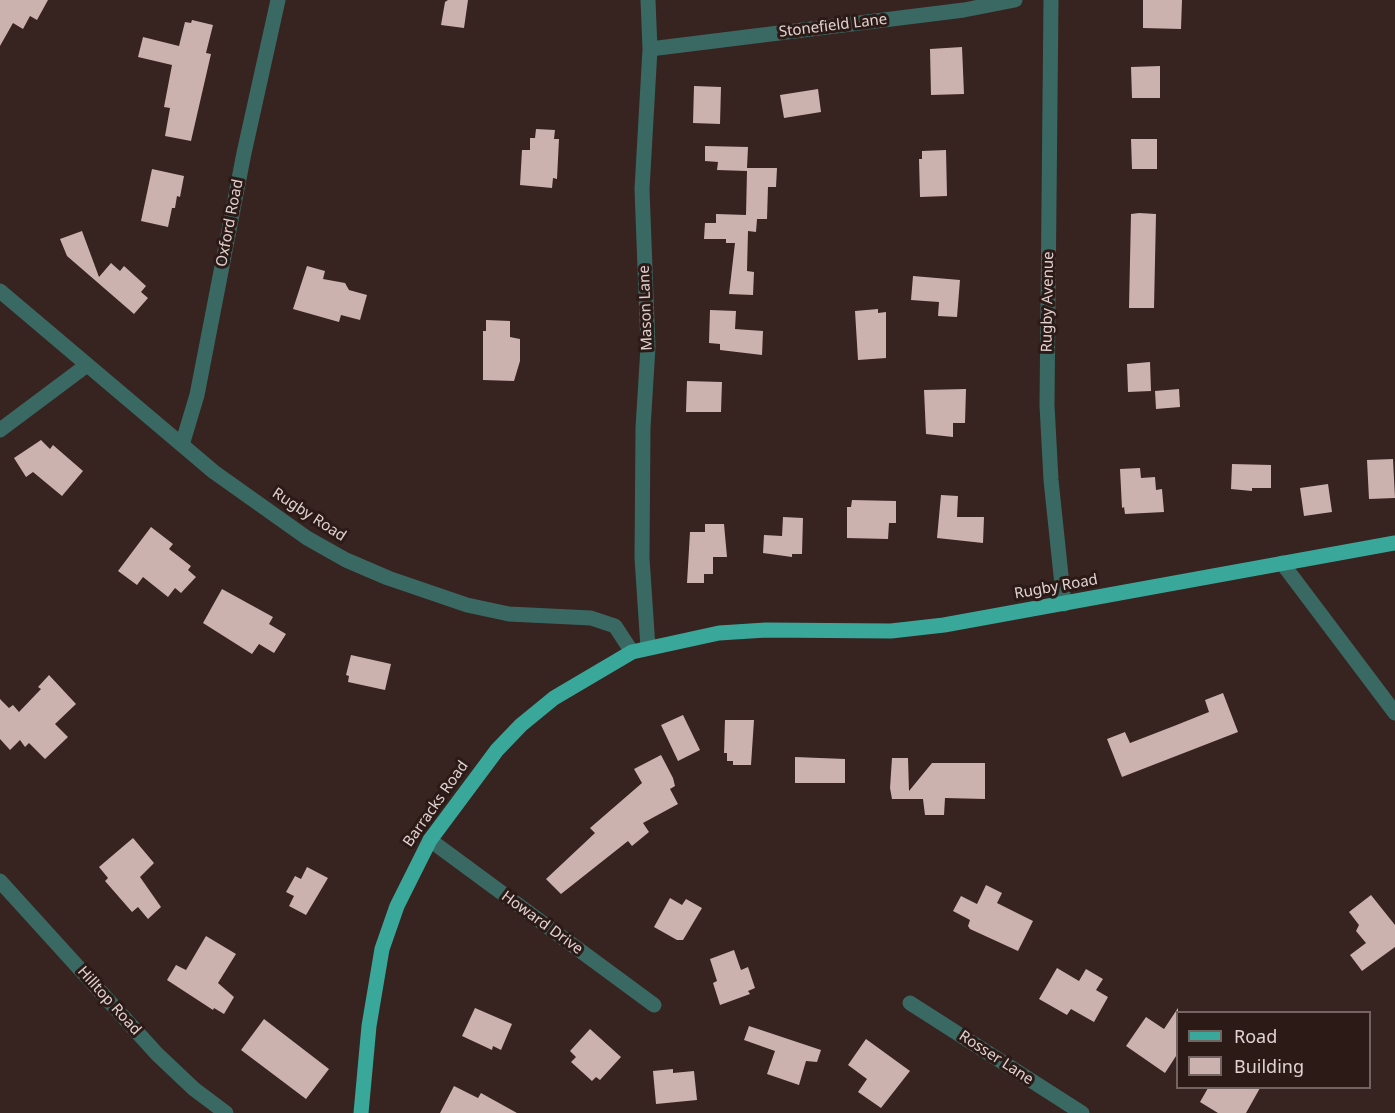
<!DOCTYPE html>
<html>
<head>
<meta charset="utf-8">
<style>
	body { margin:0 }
	#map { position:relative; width:1395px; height:1113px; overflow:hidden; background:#372320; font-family:"Noto Sans",sans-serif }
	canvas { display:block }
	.legend { position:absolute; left:1176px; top:1011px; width:195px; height:78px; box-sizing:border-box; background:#2c1a17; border:2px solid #746461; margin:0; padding:8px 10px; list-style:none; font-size:18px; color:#e1d3d1 }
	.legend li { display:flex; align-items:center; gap:12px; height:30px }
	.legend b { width:30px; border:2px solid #746461 }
</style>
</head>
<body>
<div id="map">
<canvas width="1395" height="1113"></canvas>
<ul class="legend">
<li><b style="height:8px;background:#39a89a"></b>Road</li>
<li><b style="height:16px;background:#ccb2ae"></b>Building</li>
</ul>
</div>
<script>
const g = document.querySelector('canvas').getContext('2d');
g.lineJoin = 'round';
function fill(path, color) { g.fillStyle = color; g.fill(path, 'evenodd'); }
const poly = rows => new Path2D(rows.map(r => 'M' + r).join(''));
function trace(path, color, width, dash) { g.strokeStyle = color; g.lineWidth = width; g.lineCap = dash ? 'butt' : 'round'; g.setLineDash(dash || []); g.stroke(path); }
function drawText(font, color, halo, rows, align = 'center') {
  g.font = font + ' "Noto Sans",sans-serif'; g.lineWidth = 6; g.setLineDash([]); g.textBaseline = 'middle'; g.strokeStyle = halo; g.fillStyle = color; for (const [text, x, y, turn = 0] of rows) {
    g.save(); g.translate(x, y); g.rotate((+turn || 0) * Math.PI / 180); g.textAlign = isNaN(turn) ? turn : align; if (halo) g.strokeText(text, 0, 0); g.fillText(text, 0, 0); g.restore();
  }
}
fill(poly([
	[0,0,48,0,37,20,30,16,23,29,13,23,0,46],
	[448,0,468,0,464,28,441,25,445,2],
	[1143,0,1182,0,1181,29,1143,28],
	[192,20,213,25,206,53,211,54,191,141,165,136,170,108,164,107,172,65,138,57,143,37,179,46,185,22,191,23],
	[962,47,964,94,931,95,930,49],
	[1160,66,1160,98,1132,98,1131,67],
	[694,86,721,87,720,124,693,123],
	[818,89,821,112,784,118,780,95],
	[536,129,555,130,554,139,559,139,557,179,553,178,552,188,520,185,522,150,530,150,530,138,535,138],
	[1131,139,1157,139,1157,169,1132,169],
	[705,146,748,147,747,168,777,168,776,187,768,187,767,219,757,219,756,232,748,231,747,271,754,272,753,295,729,294,735,243,726,243,726,239,704,239,705,223,716,223,716,214,746,215,747,171,717,170,718,162,705,161],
	[946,150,947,196,920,197,919,159,922,159,922,151],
	[152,169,184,176,180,197,177,196,175,208,172,208,168,227,141,221],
	[1139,213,1156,214,1154,308,1129,308,1131,214],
	[82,231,99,277,111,263,120,271,124,266,146,286,141,292,148,298,134,314,67,256,60,239],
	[307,266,325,271,323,279,345,283,349,290,367,295,360,320,341,315,339,322,293,309],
	[913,276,960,280,957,317,938,316,939,302,911,300],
	[878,309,878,313,886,312,886,358,858,360,855,311],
	[710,310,736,311,735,329,763,331,762,355,720,350,720,344,709,343],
	[486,320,510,321,510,337,520,339,520,361,514,381,483,380,483,331,486,331],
	[1150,362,1151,391,1128,392,1127,364],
	[687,381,722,382,721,412,686,412],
	[966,389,965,423,953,423,953,437,926,434,924,390],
	[1179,389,1180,407,1156,409,1155,391],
	[41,440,50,449,53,445,83,471,62,496,33,472,26,477,14,458],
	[1393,459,1395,498,1369,499,1367,460],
	[1232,464,1271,465,1271,488,1252,488,1252,491,1231,489],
	[1140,468,1141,478,1155,477,1156,490,1162,489,1164,512,1125,514,1124,507,1122,508,1120,469],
	[1328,484,1332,512,1304,516,1300,488],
	[941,495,958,496,957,517,984,517,983,543,937,538],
	[852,500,896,501,896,523,889,523,888,539,847,538,847,507,851,507],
	[783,517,803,518,802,554,792,554,792,557,763,553,764,535,782,536],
	[705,524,724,524,727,557,713,557,713,574,704,574,704,583,687,583,690,532,705,532],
	[151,527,173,544,169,549,191,566,188,570,196,577,181,593,175,588,168,597,143,577,137,585,118,571],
	[222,589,273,617,269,624,286,634,274,653,259,644,252,654,203,623],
	[351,655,391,664,385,690,348,682,349,676,346,675],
	[49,675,76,704,55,724,68,737,45,759,29,743,25,747,20,740,10,750,0,739,0,699,9,708,13,705,19,712,41,689,38,687],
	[1223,693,1238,732,1122,777,1107,739,1125,732,1130,743,1174,726,1209,712,1205,700],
	[683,715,700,750,678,761,661,725],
	[725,720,754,720,751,765,733,765,733,761,727,761,727,753,724,753],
	[661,755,673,778,675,786,670,789,678,804,643,823,649,832,632,846,628,841,561,894,546,879,595,833,590,828,642,783,634,769],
	[795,757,845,759,845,783,795,783],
	[892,758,908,758,909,791,932,763,985,763,985,799,945,798,944,815,925,815,923,799,892,799,890,788],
	[133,838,154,863,140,877,161,907,148,919,138,907,132,912,105,881,108,878,99,867],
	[307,867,328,878,306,915,289,906,294,896,286,892,295,876,301,879],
	[986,885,1002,893,997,903,1033,921,1018,951,970,929,968,926,970,920,953,911,961,896,977,904],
	[1371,895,1395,925,1395,947,1362,971,1350,955,1366,943,1356,931,1359,925,1349,912],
	[670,898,682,905,686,899,702,908,683,940,677,940,654,927],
	[206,936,236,954,218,983,234,997,224,1014,214,1008,213,1010,167,980,176,965,186,970],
	[734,950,741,970,748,967,755,988,748,991,750,994,720,1005,713,983,717,981,710,959],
	[1057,968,1079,981,1086,969,1103,979,1096,990,1108,997,1094,1022,1071,1009,1067,1015,1039,999],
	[475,1008,512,1024,501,1050,493,1046,492,1050,462,1036],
	[1178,1008,1178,1053,1165,1073,1126,1046,1146,1017,1164,1029],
	[264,1019,329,1069,306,1099,241,1050],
	[749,1026,821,1050,817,1062,806,1061,799,1085,767,1074,775,1051,744,1040],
	[590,1029,621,1057,600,1080,596,1077,592,1081,571,1062,576,1057,570,1051],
	[866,1039,910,1071,881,1108,858,1092,867,1079,848,1065],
	[673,1069,673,1073,694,1071,697,1100,656,1104,653,1071],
	[454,1086,478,1098,481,1093,517,1113,440,1113],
	[1208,1088,1260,1088,1246,1113,1218,1113,1200,1102]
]), '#ccb2ae');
trace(poly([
	[1051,0,1047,405,1051,480,1064,604],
	[650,49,964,10,1015,0],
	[0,291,214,472,307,538,346,560,388,578,467,605,509,614,591,618,615,626,632,652],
	[0,430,87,365],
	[182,445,197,395,244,153,278,0],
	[1282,563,1395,713],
	[648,648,642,558,643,428,648,347,642,189,650,49,648,0],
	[430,840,654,1005],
	[0,881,157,1054,194,1089,226,1113],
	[910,1003,1082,1113]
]), '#396962', 15);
trace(poly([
	[361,1113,369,1026,382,949,397,906,430,840,497,750,521,725,554,698,632,652,719,633,766,630,891,631,944,625,1395,543]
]), '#39a89a', 15);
drawText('15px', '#e1d3d1', '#2c1a17', [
	["Stonefield Lane",833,26,-7],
	["Oxford Road",230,223,-79],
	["Rugby Avenue",1048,302,-89],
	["Mason Lane",646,308,-92],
	["Rugby Road",309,515,33],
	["Rugby Road",1056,587,-10],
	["Barracks Road",436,804,-55],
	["Howard Drive",542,923,36],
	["Hilltop Road",109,1001,48],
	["Rosser Lane",996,1058,33]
]);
</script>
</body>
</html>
